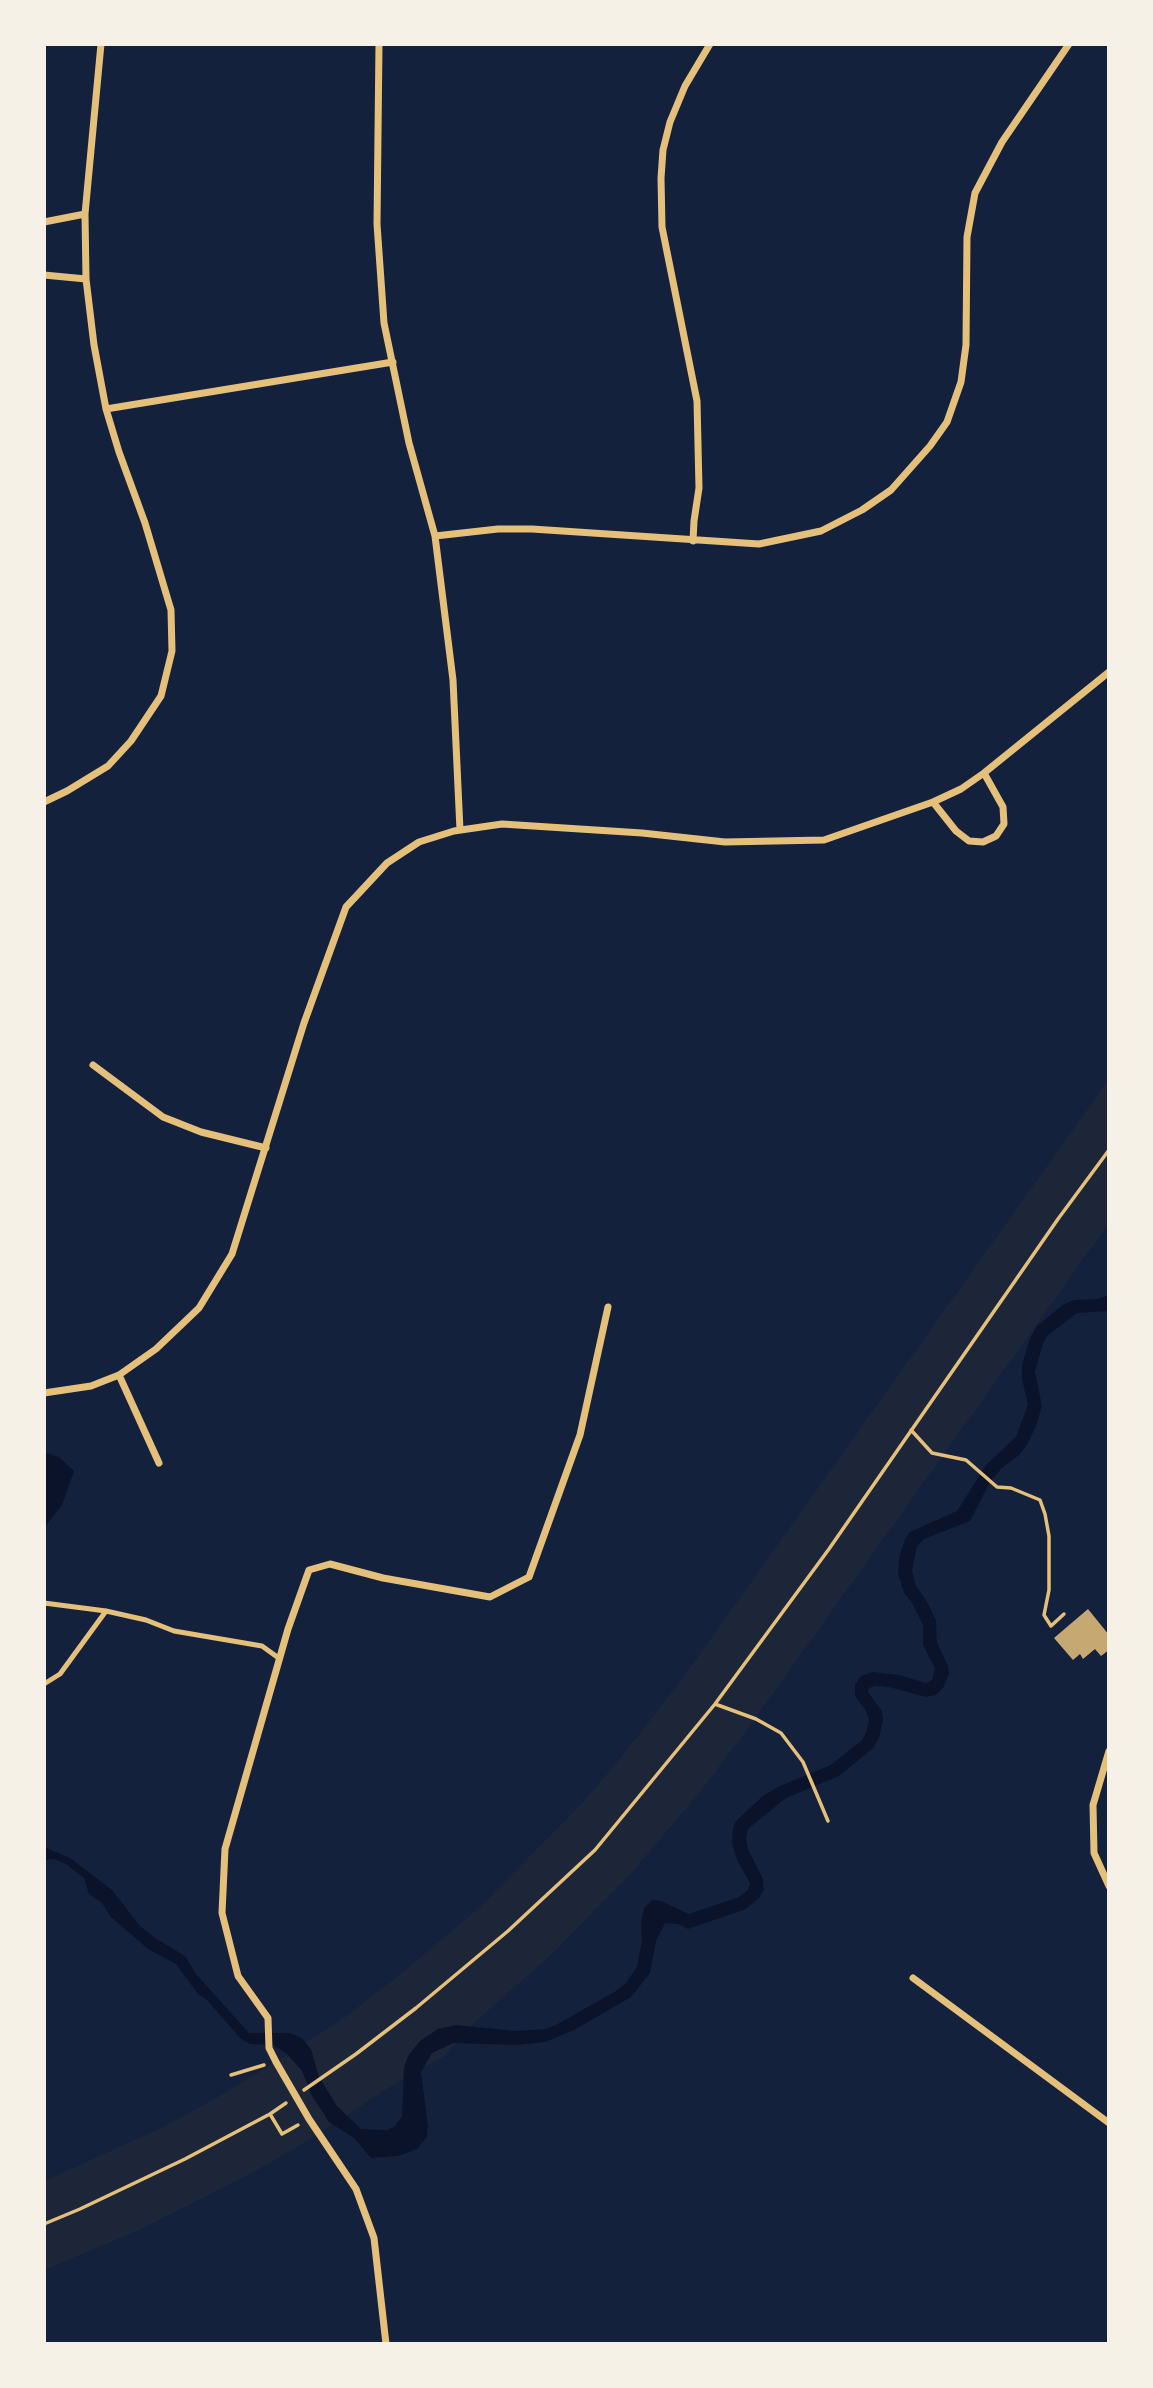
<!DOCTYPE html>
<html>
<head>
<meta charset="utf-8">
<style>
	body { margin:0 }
	#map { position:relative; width:1153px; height:2388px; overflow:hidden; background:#14213d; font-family:"Open Sans",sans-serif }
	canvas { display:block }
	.frame { position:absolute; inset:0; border:46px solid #f6f1e7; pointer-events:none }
</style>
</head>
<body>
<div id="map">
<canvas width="1153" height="2388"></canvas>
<div class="frame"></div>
</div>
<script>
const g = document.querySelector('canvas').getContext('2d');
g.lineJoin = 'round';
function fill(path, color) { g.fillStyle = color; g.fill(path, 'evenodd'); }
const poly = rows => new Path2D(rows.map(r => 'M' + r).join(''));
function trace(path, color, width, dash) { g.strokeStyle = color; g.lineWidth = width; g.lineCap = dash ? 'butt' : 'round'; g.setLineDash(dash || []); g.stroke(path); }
fill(poly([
	[1109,1079,1109,1223,746,1731,700,1792,633,1871,553,1953,475,2022,444,2056,396,2083,297,2147,252,2173,139,2230,44,2270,44,2181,161,2128,211,2101,261,2071,344,2018,402,1973,479,1908,585,1800,618,1761,680,1682]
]), '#1d2539');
fill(poly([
	[1109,1295,1109,1311,1077,1313,1047,1336,1043,1343,1035,1372,1042,1406,1036,1426,1027,1445,1019,1455,1002,1468,990,1482,970,1521,924,1539,917,1546,912,1571,916,1586,926,1600,936,1620,937,1643,948,1666,949,1674,943,1688,936,1695,926,1697,889,1687,875,1686,869,1688,868,1692,882,1711,883,1720,879,1738,873,1748,839,1776,786,1798,748,1829,746,1837,748,1849,763,1879,764,1890,759,1898,746,1909,688,1929,678,1924,665,1923,656,1941,650,1973,631,1997,574,2030,545,2042,516,2045,453,2043,432,2053,421,2072,428,2126,427,2137,417,2149,398,2156,371,2158,354,2138,329,2122,312,2096,302,2071,287,2054,274,2045,250,2044,241,2039,206,1999,198,1994,176,1964,148,1949,110,1916,102,1903,89,1894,84,1878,66,1864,54,1859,44,1860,44,1847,70,1858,112,1890,140,1926,155,1938,185,1956,196,1974,249,2033,289,2033,302,2038,311,2049,319,2077,337,2106,361,2129,387,2130,394,2127,402,2117,404,2068,408,2056,420,2041,438,2029,456,2025,516,2031,545,2029,556,2025,616,1991,626,1983,637,1967,642,1940,641,1923,644,1908,652,1900,661,1901,689,1914,739,1897,748,1890,750,1883,737,1860,732,1843,733,1828,736,1821,764,1795,780,1786,831,1765,862,1740,866,1733,869,1720,866,1711,855,1696,855,1685,861,1676,873,1672,899,1675,926,1683,932,1680,935,1668,923,1645,923,1625,911,1601,904,1593,898,1573,899,1558,905,1539,910,1532,957,1511,986,1465,1016,1437,1028,1405,1022,1379,1022,1365,1030,1338,1037,1326,1064,1304,1074,1300,1096,1299],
	[44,1452,59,1457,74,1471,62,1505,44,1528]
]), '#0b132b');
fill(poly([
	[1088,1609,1109,1635,1109,1650,1101,1656,1095,1649,1083,1659,1080,1654,1073,1660,1054,1638]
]), '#c6a872');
trace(poly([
	[911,1430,932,1453,966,1460,997,1487,1011,1488,1040,1500,1045,1514,1049,1536,1049,1590,1044,1615,1051,1626,1064,1614],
	[715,1704,756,1719,781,1733,803,1762,828,1821],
	[231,2075,264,2065],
	[304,2090,356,2054,416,2008,508,1931,595,1850,715,1704,829,1549,1058,1219,1109,1150],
	[270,2114,282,2134,298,2125],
	[44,2224,80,2209,185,2159,270,2114,286,2103]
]), '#e5c07b', 3.5);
trace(poly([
	[44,1603,106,1611,146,1620,174,1631,262,1646,280,1659],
	[44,1684,60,1674,106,1611]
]), '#e5c07b', 5);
trace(poly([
	[379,44,377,224,384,323,409,443,435,536,453,680,460,830],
	[44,222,85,214],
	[44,275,86,279],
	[106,409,393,362],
	[435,536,498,529,532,529,759,544,821,531,862,510,891,490,930,446,947,422,961,382,966,345,967,237,975,193,1002,142,1069,44],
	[693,541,694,521,699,488,697,401,662,227,661,178,663,150,670,122,685,86,710,44],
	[44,802,67,791,108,766,131,741,161,696,172,651,171,610,145,523,119,452,106,409,94,345,86,279,85,214,101,44],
	[933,802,956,831,969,841,983,842,996,836,1004,824,1003,807,984,773],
	[93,1065,163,1117,201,1132,266,1148],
	[119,1375,159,1463],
	[44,1393,91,1386,119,1375,156,1349,199,1308,232,1254,304,1023,346,907,387,863,419,842,454,831,502,824,642,833,725,842,824,840,933,802,961,789,984,773,1109,672],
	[1109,1751,1093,1805,1094,1853,1109,1886],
	[913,1978,1109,2123],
	[386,2344,374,2238,356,2189,309,2119,276,2062,269,2048,268,2018,238,1976,222,1913,225,1849,288,1629,309,1570,330,1564,383,1578,490,1597,529,1577,580,1435,608,1307]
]), '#e5c07b', 7);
</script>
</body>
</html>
